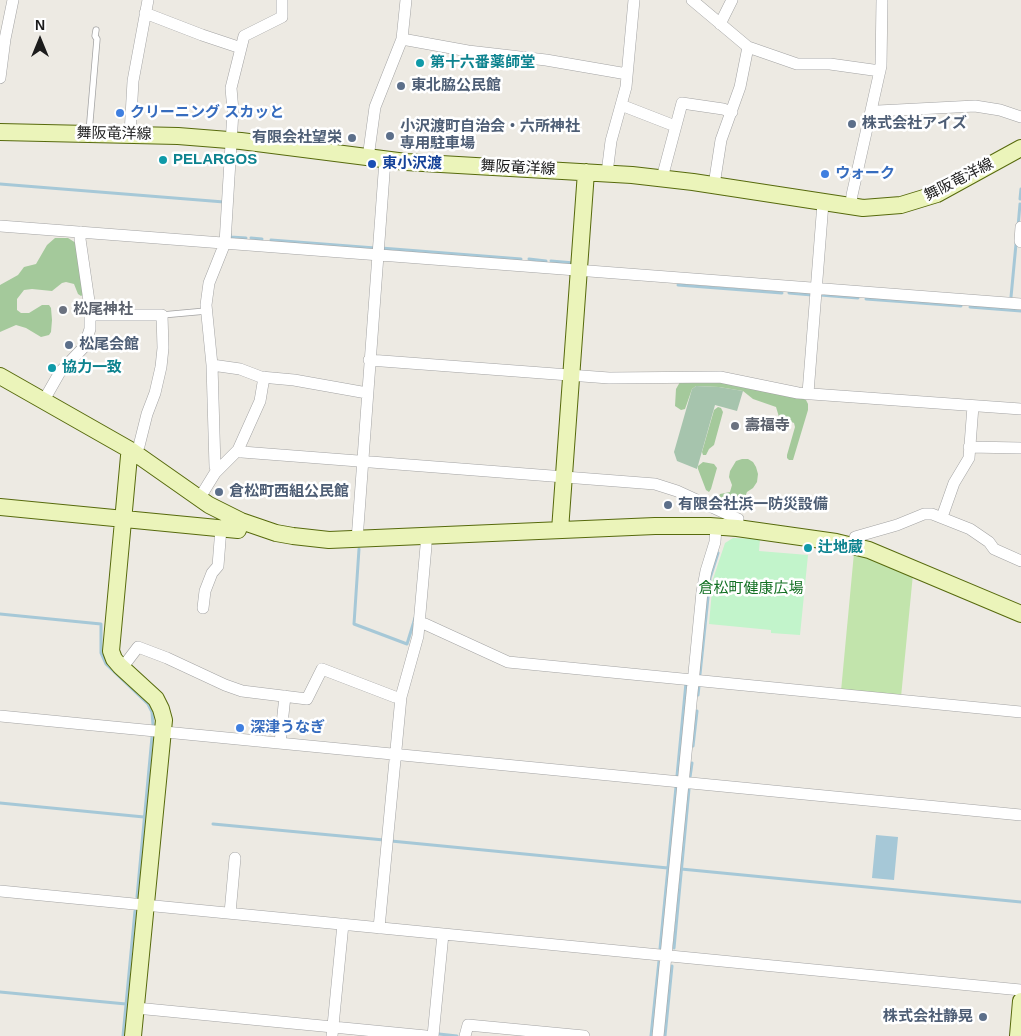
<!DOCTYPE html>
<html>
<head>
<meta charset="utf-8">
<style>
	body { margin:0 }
	#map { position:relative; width:1021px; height:1036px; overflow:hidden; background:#edeae3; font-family:Helvetica,sans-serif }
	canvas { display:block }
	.north { position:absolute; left:15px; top:15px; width:50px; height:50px; -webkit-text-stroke:4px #fff; paint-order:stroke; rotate:0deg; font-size:14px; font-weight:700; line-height:20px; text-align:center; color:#1c1c1c }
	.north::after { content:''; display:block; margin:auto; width:18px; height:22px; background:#1c1c1c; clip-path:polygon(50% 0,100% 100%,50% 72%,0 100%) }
</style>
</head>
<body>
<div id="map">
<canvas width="1021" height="1036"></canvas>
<div class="north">N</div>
</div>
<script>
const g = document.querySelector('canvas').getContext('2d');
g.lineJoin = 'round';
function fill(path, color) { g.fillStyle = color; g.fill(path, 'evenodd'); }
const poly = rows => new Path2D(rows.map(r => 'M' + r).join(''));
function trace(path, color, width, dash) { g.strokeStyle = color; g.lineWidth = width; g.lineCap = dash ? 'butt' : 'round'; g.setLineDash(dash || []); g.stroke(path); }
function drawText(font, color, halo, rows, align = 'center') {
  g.font = font + ' Helvetica,"Noto Sans JP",sans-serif'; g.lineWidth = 5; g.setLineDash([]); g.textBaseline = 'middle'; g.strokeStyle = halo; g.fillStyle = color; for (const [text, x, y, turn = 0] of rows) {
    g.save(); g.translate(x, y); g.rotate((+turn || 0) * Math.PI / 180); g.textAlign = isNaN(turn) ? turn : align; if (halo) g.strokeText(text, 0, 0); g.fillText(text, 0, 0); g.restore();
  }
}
fill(poly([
	[854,553,913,574,901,697,841,691]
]), '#c2e4ac');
fill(poly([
	[55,238,68,238,76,243,84,294,81,296,78,294,74,284,66,282,62,283,52,291,32,289,24,290,17,299,17,310,21,313,29,313,42,305,49,305,51,308,52,320,51,332,49,335,41,337,26,328,16,325,0,332,0,285,18,275,24,267,36,264,47,245],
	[720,381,801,398,806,400,808,404,808,410,793,460,789,460,787,458,787,455,795,427,794,423,779,417,776,407,753,399,743,391,719,387,696,386,692,389,685,409,681,410,675,406,676,389,680,382],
	[718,407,721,408,723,412,714,445,709,449,706,455,703,455,702,452,714,410],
	[742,459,748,459,753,462,756,467,758,474,757,482,753,488,747,492,741,507,739,511,736,512,719,505,717,500,720,494,730,492,732,485,729,477,730,471,736,461],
	[703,462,714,464,717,468,711,489,709,492,706,490,698,469,698,466]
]), '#a4c99b');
fill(poly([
	[696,386,719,387,743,391,737,411,715,405,697,469,677,461,674,452,692,389]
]), '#a6c4ad');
fill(poly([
	[733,538,760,539,759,551,808,555,800,635,771,633,771,630,709,624,713,579,725,543]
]), '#c2f4cb');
fill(poly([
	[876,835,898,837,894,880,872,878]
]), '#a6c8d7');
trace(poly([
	[0,184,224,202],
	[1020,199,1021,189],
	[1018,227,1020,204],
	[230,234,230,237,246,238],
	[251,238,262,239],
	[271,240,375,248],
	[381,248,521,259],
	[529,259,546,261],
	[551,261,574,263],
	[678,285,782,293],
	[789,293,812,295],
	[820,295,858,298],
	[1011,297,1016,244],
	[866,299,961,306],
	[970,307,1021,311],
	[359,549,354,624,407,644,415,618],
	[0,614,101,624,101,653,106,664,148,704,152,712,153,725],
	[700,674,710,578,718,553],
	[698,695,699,686],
	[693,746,697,711],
	[677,776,686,683],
	[690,777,692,763],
	[0,803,144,817],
	[213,824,384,840],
	[391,841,668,868],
	[681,869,1021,902],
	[137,897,152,737],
	[674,948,689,789],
	[660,949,676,787],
	[0,992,126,1004],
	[439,1034,457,1036],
	[123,1036,135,911],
	[651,1036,659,961],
	[665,1036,672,966]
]), '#a6c8d7', 3);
const lane = poly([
	[89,132,97,39,95,36,96,30],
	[162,315,206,311]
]);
const street = poly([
	[692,0,748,47,797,64,830,64,880,71],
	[145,13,202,35,241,48],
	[720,24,732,0],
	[402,39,468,51,546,60,627,74],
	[0,78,5,39,13,0],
	[621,105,675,126],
	[871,110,878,111,975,106,1000,110,1021,117],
	[130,134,133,81,148,0],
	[368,158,375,107,402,39,406,0],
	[607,173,611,141,626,87,634,0],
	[662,178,682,103,723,109,732,112],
	[714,185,721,140,740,87,748,47],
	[851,206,852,195,881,66,882,0],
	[0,226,1021,304],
	[1021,227,1020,241,1021,242],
	[91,315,162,315,163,348,161,367,155,393,147,414,139,446,135,452],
	[369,360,609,378,720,377,798,393,1021,409],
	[212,365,240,369,261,377,294,380,367,393],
	[808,393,823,203],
	[44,400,60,372,84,347,90,329,90,308,80,239,81,232],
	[969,447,1021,448],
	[238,450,242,452,655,484,677,491,738,519,737,528],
	[218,470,215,467,212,365,206,305,209,283,225,243,233,111,231,88,244,36,282,17,282,0],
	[199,499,215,473,238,450,260,401,264,377],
	[942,517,954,483,969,458,973,406],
	[357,540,385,160],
	[853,545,855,537,897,525,924,514,932,514,970,529,989,542,994,549,1021,561],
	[203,608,205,591,212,573,218,566,221,528],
	[419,623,425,624,508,662,1021,712],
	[122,668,138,647,167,658,225,685,242,691,307,699,322,669,395,697,401,697],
	[0,716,1021,815],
	[280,743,285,696],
	[0,891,1021,990],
	[230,913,235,858],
	[379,928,401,697,418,636,426,546,426,536],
	[136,1008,426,1036],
	[332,1036,343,924],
	[433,1036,443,934],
	[465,1036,468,1025,584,1036],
	[658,1036,702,592,706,571,715,542,716,526]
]);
const secondary = poly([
	[0,132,178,136,241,141,406,162,632,175,693,182,863,208,901,205,937,194,1021,148],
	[0,376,132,451,209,505,241,521,276,533,293,536,329,540,655,526,710,526,737,528,836,542,869,550,1021,614],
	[132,451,129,456,111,651,114,659,120,666,156,699,161,709,164,720,133,1036],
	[0,507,238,530,241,521],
	[560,530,586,172],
	[1018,1036,1021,1001]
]);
trace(lane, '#a3a3a3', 7);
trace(street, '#a3a3a3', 12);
trace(secondary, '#576a0d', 18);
trace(lane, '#fff', 5.5);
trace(street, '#fff', 11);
trace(secondary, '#ebf4ba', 16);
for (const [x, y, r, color] of [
	[420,63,5,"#0f9aa8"],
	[401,86,5,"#5c6f8a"],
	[120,113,5,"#3f7fe0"],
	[852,124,5,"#5c6f8a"],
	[390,136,5,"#5c6f8a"],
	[352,138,5,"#5c6f8a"],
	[163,160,5,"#0f9aa8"],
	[372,164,5,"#1a4fb4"],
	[825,174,5,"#3f7fe0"],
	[63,310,5,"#6b7280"],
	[69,345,5,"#5c6f8a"],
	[52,368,5,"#0f9aa8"],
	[735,426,5,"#6b7280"],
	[219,492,5,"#5c6f8a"],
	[668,505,5,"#5c6f8a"],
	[808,548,5,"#0f9aa8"],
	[240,728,5,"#3f7fe0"],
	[983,1017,5,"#5c6f8a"]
]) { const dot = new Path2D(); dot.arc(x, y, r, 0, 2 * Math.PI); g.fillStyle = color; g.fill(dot); trace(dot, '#fff', 2); }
drawText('bold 15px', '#0d838f', '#fff', [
	["第十六番薬師堂",430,63],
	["PELARGOS",173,160],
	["協力一致",62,368],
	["辻地蔵",818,548]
], 'left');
drawText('bold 15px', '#4e5e75', '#fff', [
	["東北脇公民館",411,86],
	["株式会社アイズ",862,124],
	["小沢渡町自治会・六所神社",400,127],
	["専用駐車場",400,144],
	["有限会社望栄",342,138,"right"],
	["松尾会館",79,345],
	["倉松町西組公民館",229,492],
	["有限会社浜一防災設備",678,505],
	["株式会社静晃",973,1017,"right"]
], 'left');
drawText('bold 15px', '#366cbe', '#fff', [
	["クリーニング スカッと",130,113],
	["ウォーク",835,174],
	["深津うなぎ",250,728]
], 'left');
drawText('15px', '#1c1c1c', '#fff', [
	["舞阪竜洋線",114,134,1],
	["舞阪竜洋線",518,168,3],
	["舞阪竜洋線",959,180,-27]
]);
drawText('bold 15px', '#164399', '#fff', [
	["東小沢渡",382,164]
], 'left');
drawText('bold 15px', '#5b616d', '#fff', [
	["松尾神社",73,310],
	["壽福寺",745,426]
], 'left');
drawText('15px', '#147124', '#fff', [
	["倉松町健康広場",751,589]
]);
</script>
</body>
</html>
